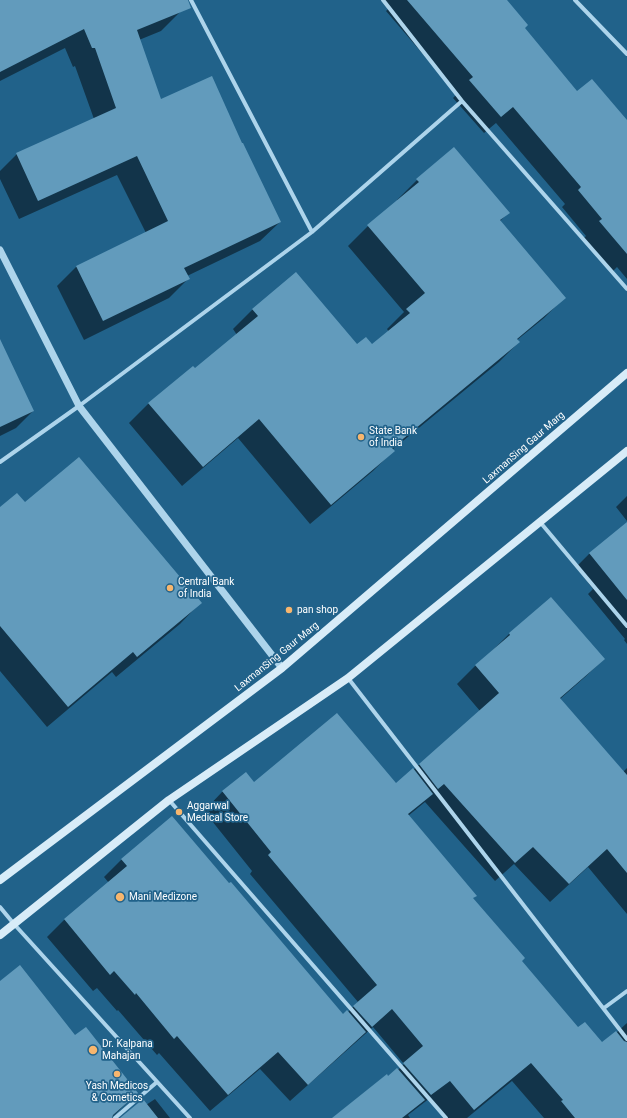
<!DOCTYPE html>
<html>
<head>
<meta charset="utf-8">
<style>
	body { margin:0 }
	canvas { display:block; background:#21628a }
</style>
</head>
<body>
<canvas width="627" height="1118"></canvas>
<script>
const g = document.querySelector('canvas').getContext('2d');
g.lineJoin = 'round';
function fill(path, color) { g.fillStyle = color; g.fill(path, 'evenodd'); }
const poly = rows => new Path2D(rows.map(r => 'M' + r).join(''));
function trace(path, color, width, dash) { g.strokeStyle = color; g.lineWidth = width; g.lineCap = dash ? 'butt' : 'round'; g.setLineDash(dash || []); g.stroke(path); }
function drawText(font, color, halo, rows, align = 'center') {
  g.font = font + ' Roboto,sans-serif'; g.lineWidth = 3.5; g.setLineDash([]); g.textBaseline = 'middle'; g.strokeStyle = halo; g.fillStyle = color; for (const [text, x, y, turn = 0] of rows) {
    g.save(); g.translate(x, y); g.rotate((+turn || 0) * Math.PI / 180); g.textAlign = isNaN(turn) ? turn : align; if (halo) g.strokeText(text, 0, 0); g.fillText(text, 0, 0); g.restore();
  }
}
fill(poly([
	[0,0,176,0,181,11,161,31,139,40,160,100,241,145,280,222,260,241,187,276,188,279,169,298,84,340,57,286,76,267,146,233,117,175,19,219,0,179,0,171,17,154,94,119,75,66,73,67,65,48,0,81],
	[382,0,506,0,523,28,577,92,626,121,627,120,627,279,617,267,612,272,584,238,586,236,562,207,565,204,496,123,484,133,453,98,457,94,386,11,389,8],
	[454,149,508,213,500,221,564,298,544,318,517,340,519,342,499,362,392,450,393,451,373,471,310,524,238,438,182,486,129,423,149,403,195,370,237,335,233,329,253,309,357,346,372,345,389,332,387,329,404,312,348,246,368,226,398,201,397,200,417,180],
	[0,358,33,411,16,428,0,436],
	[627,496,627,521,616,507],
	[25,504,200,603,180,624,116,677,112,672,47,727,0,671,0,508],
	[627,524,627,644,624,640,625,639,588,594,593,589,576,567,589,554],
	[551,598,604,659,585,677,560,699,623,772,627,768,627,914,588,867,550,902,514,864,495,881,425,802,408,816,521,961,578,1029,602,1044,616,1033,627,1023,627,1118,544,1118,512,1081,467,1118,447,1118,430,1098,408,1115,410,1118,334,1118,398,1070,404,1064,373,1027,290,1101,260,1069,210,1111,159,1053,157,1055,118,1010,117,1011,97,988,93,991,47,937,64,920,109,883,104,877,121,860,172,818,343,1015,348,1012,358,1002,250,874,252,871,204,811,222,792,246,773,254,784,396,785,480,711,457,684,475,666,491,652,509,634],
	[0,982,75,1037,137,1093,111,1118,0,1118],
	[155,1099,170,1118,122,1118,146,1105]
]), '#0007');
fill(poly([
	[0,0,188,0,191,8,137,30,161,99,212,76,242,143,243,143,281,222,184,268,190,279,103,321,76,266,168,221,137,156,38,201,16,153,116,108,95,48,92,48,84,29,0,72],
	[407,0,507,0,528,25,525,28,577,91,592,79,627,120,627,254,599,221,602,219,578,190,581,187,513,107,501,117,469,80,473,77],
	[454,147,510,213,500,220,566,298,517,339,520,342,392,448,395,451,331,505,259,419,203,467,148,403,193,366,195,368,258,316,252,309,296,272,357,344,366,337,372,344,410,313,406,309,425,293,367,225,419,182,416,179],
	[0,339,34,411,0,427],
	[79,457,202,603,137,657,133,652,68,707,0,626,0,507,17,493,25,502],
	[627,522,627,600,589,553],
	[551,597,605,659,560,698,627,775,627,873,607,849,569,884,533,847,515,863,444,784,438,789,419,764,499,693,475,665,510,635,509,633],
	[337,713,396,783,413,768,433,794,408,814,477,896,473,898,525,958,522,961,578,1027,585,1022,602,1042,616,1031,624,1041,627,1042,627,1118,575,1118,561,1101,563,1100,531,1063,474,1110,450,1081,431,1095,403,1063,423,1046,392,1009,372,1027,353,1006,377,985,268,855,271,852,222,791,246,772,254,782],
	[172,816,229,883,231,882,343,1014,347,1010,366,1032,308,1085,278,1052,228,1095,177,1036,174,1039,136,993,135,995,114,971,110,975,64,919,127,866,121,859],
	[20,965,75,1035,86,1027,138,1093,113,1115,112,1118,0,1118,0,981],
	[397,1068,425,1100,402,1118,332,1118,387,1074,388,1076],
	[143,1099,158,1118,120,1118]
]), '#629bbc');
trace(poly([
	[191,0,312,232],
	[383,0,462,101,627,289],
	[575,0,627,54],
	[0,462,79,406,312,232,462,101],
	[540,522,627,626],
	[348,678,627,1039],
	[169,800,446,1118],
	[0,907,14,924,190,1118],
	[604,1008,627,991],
	[115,1118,157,1082]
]), '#add4eb', 4);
trace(poly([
	[0,250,79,406,282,668]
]), '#add4eb', 7);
trace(poly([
	[0,880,282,668,627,373],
	[0,935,169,800,348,678,627,451]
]), '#d8ecf8', 8);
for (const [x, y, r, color] of [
	[361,437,4,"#f7b66e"],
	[170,588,4,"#f7b66e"],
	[289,610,4,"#f7b66e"],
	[179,812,4,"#f7b66e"],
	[120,897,5,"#f7b66e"],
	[93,1050,5,"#f7b66e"],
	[117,1074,4,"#f7b66e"]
]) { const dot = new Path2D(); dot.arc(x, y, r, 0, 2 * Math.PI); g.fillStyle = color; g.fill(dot); trace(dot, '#21628a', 1.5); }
drawText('10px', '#fff', '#21628a', [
	["State Bank",369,431],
	["of India",369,443],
	["Central Bank",178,582],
	["of India",178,594],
	["pan shop",297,610],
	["Aggarwal",187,806],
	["Medical Store",187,818],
	["Mani Medizone",129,897],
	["Dr. Kalpana",102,1044],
	["Mahajan",102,1056],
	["Yash Medicos",117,1086,"center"],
	["& Cometics",117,1098,"center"]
], 'left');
drawText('10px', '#fff', '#21628a', [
	["LaxmanSing Gaur Marg",524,448,-41],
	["LaxmanSing Gaur Marg",277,657,-39]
]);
</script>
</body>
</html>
